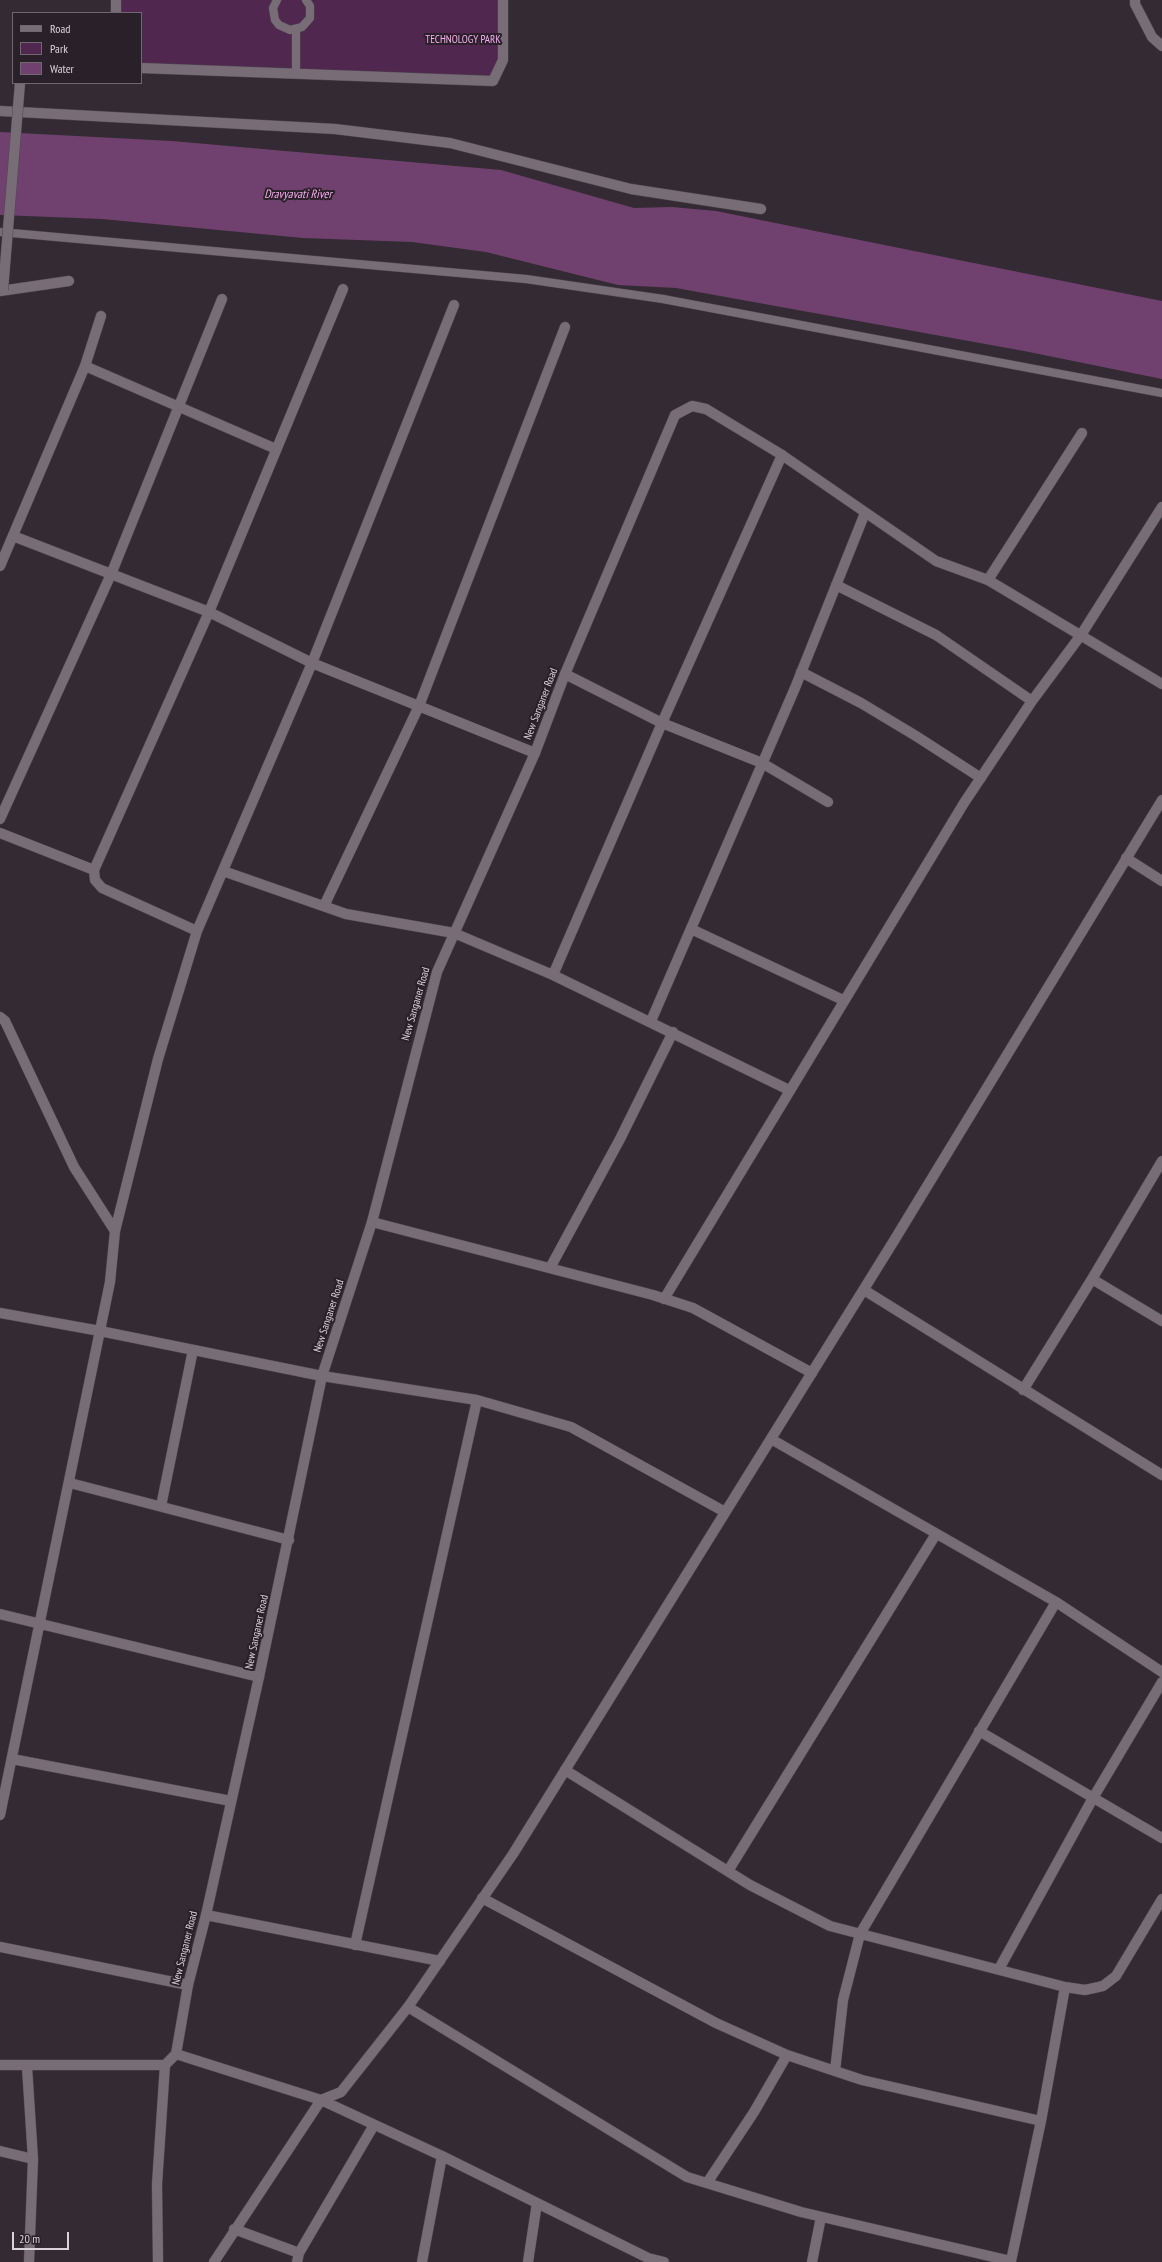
<!DOCTYPE html>
<html>
<head>
<meta charset="utf-8">
<style>
	body { margin:0 }
	#map { position:relative; width:1162px; height:2262px; overflow:hidden; background:#342a33; font-family:"PT Sans Narrow",sans-serif }
	canvas { display:block }
	.legend { position:absolute; left:12px; top:12px; width:130px; height:72px; box-sizing:border-box; background:#2a2029; border:1px solid #706870; margin:0; padding:5px 7px; list-style:none; font-size:12px; color:#dad4da }
	.legend li { display:flex; align-items:center; gap:8px; height:20px }
	.legend b { width:20px; border:1px solid #706870 }
	.scale { position:absolute; left:12px; top:2232px; width:57px; height:18px; box-sizing:border-box; border:2px solid #dad4da; border-top:0; padding-left:5px; font-size:12px; line-height:14px; white-space:nowrap; color:#dad4da; -webkit-text-stroke:3px #2a2029; paint-order:stroke }
</style>
</head>
<body>
<div id="map">
<canvas width="1162" height="2262"></canvas>
<ul class="legend">
<li><b style="height:5px;background:#786d77"></b>Road</li>
<li><b style="height:11px;background:#50284f"></b>Park</li>
<li><b style="height:11px;background:#70416e"></b>Water</li>
</ul>
<div class="scale">20 m</div>
</div>
<script>
const g = document.querySelector('canvas').getContext('2d');
g.lineJoin = 'round';
function fill(path, color) { g.fillStyle = color; g.fill(path, 'evenodd'); }
const poly = rows => new Path2D(rows.map(r => 'M' + r).join(''));
function trace(path, color, width, dash) { g.strokeStyle = color; g.lineWidth = width; g.lineCap = dash ? 'butt' : 'round'; g.setLineDash(dash || []); g.stroke(path); }
function drawText(font, color, halo, rows, align = 'center') {
  g.font = font + ' "PT Sans Narrow",sans-serif'; g.lineWidth = 4; g.setLineDash([]); g.textBaseline = 'middle'; g.strokeStyle = halo; g.fillStyle = color; for (const [text, x, y, turn = 0] of rows) {
    g.save(); g.translate(x, y); g.rotate((+turn || 0) * Math.PI / 180); g.textAlign = isNaN(turn) ? turn : align; if (halo) g.strokeText(text, 0, 0); g.fillText(text, 0, 0); g.restore();
  }
}
fill(poly([
	[117,0,503,0,503,60,493,81,141,68,141,13,117,13]
]), '#50284f');
fill(poly([
	[0,132,172,141,501,170,634,208,672,207,716,211,1162,301,1162,379,1024,351,676,288,618,285,486,252,412,242,303,238,102,219,0,215]
]), '#70416e');
const service = poly([
	[277,0,273,8,275,20,279,25,290,30,302,27,310,18,310,6,306,0],
	[296,74,296,30],
	[0,232,526,279,663,299,1162,393]
]);
const minor = poly([
	[1135,0,1135,4,1152,37,1162,46],
	[116,13,116,0],
	[141,68,493,81,503,60,503,0],
	[0,111,335,129,450,143,631,189,761,209],
	[0,291,69,281],
	[85,366,276,449],
	[13,536,209,612,312,663,535,753],
	[0,566,85,366,101,316],
	[988,580,1082,433],
	[836,585,936,635,1032,701],
	[801,672,861,703,916,736,981,778],
	[565,674,662,723,762,763,828,802],
	[0,819,112,572,222,299],
	[0,833,94,870],
	[1126,858,1162,881],
	[223,871,346,914,454,933,553,975,789,1090],
	[324,906,419,706,565,327],
	[691,929,843,1000],
	[197,931,102,888,95,880,94,870,209,612,343,289],
	[553,975,662,723,782,455],
	[0,1017,5,1021,74,1167,115,1231],
	[651,1021,795,688,865,513],
	[372,1222,653,1295,693,1308,812,1373],
	[550,1268,620,1139,673,1032],
	[1092,1279,1162,1321],
	[864,1290,1162,1475],
	[664,1299,964,803,1032,701,1081,635,1162,507],
	[0,1313,100,1331,322,1376,477,1400,571,1427,725,1512],
	[1023,1390,1092,1279,1162,1161],
	[771,1439,1056,1602,1162,1672],
	[70,1483,289,1540],
	[161,1506,193,1350],
	[0,1614,259,1677],
	[979,1731,1162,1838],
	[12,1759,231,1801],
	[565,1770,750,1885,830,1926,1065,1987,1085,1990,1103,1986,1116,1976,1162,1899],
	[0,1815,110,1282,115,1231,158,1059,197,931,312,663,454,305],
	[728,1871,936,1534],
	[482,1898,716,2023,787,2055,862,2080,1041,2121],
	[206,1915,440,1961],
	[355,1945,477,1400],
	[0,1947,188,1985],
	[999,1969,1093,1798,1162,1682],
	[408,2007,687,2177,801,2212,1011,2261,1041,2121,1065,1987],
	[0,2065,165,2065],
	[27,2067,33,2159,29,2262],
	[835,2071,843,2000,860,1934,1056,1602],
	[0,2151,33,2159],
	[442,2156,648,2258,664,2262],
	[707,2183,754,2112,787,2055],
	[234,2229,299,2253,297,2262],
	[299,2253,374,2125],
	[214,2262,321,2100,442,2156,422,2262],
	[528,2262,537,2203],
	[812,2262,821,2217]
]);
const tertiary = poly([
	[176,2054,321,2100,341,2092,408,2007,513,1854,895,1239,1162,800],
	[158,2262,157,2184,165,2065,176,2054,188,1985,206,1915,259,1677,322,1376,372,1222,437,972,535,753,565,674,675,415,692,406,706,409,782,455,936,561,988,580,1162,684]
]);
trace(service, '#504850', 9);
trace(minor, '#504850', 11);
trace(tertiary, '#504850', 11);
trace(service, '#786d77', 8);
trace(minor, '#786d77', 10);
trace(tertiary, '#786d77', 10);
const minorBridge = poly([
	[3,290,20,83]
]);
trace(minorBridge, '#504850', 11, []);
trace(minorBridge, '#786d77', 10);
drawText('11px', '#f7aef2', '#2a2029', [
	["TECHNOLOGY PARK",463,40]
]);
drawText('11px', '#dad4da', '#2a2029', [
	["New Sanganer Road",541,704,-69],
	["New Sanganer Road",416,1004,-74],
	["New Sanganer Road",329,1316,-72],
	["New Sanganer Road",257,1632,-78],
	["New Sanganer Road",185,1948,-76]
]);
drawText('italic 12px', '#f4abef', '#2a2029', [
	["Dravyavati River",298,195]
]);
</script>
</body>
</html>
